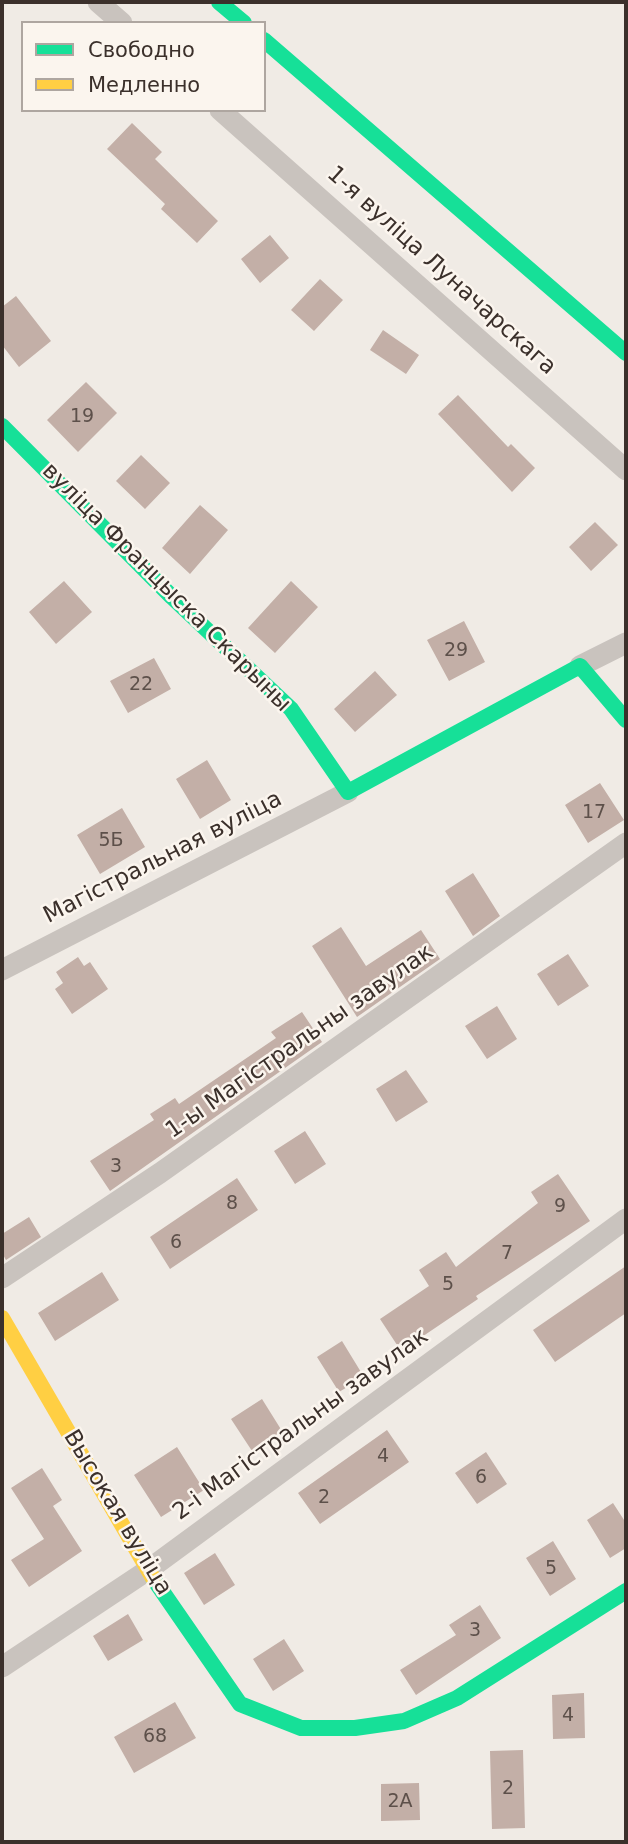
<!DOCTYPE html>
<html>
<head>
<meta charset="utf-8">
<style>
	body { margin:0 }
	#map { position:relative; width:628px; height:1844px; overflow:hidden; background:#f0ebe5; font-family:"DejaVu Sans",sans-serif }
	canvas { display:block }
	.frame { position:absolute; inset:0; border:4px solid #3b302b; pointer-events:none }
	.legend { position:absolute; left:21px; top:21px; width:245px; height:91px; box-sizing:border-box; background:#fbf5ee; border:2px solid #aea6a0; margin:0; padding:9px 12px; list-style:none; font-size:21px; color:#3b302b }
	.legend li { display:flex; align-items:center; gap:14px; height:35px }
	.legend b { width:35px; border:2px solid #aea6a0 }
</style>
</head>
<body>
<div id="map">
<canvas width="628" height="1844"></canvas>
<div class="frame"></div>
<ul class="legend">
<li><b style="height:9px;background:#16e098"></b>Свободно</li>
<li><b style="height:9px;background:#ffcf43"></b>Медленно</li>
</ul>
</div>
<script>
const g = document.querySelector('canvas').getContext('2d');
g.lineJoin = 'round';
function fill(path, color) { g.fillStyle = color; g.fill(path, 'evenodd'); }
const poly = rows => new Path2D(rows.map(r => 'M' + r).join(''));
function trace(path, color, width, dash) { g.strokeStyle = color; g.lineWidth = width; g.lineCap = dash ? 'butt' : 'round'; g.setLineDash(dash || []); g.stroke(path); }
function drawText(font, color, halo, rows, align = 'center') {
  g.font = font + ' "DejaVu Sans",sans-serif'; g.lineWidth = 5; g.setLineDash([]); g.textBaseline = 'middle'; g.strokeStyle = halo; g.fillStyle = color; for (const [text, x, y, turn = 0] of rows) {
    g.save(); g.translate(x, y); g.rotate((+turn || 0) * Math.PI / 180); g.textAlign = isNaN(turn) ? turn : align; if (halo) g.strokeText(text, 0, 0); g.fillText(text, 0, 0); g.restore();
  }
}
fill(poly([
	[132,123,162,152,155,159,218,221,197,243,161,209,165,204,107,149],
	[270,235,289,258,260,283,241,259],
	[320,279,343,300,314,331,291,310],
	[16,296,51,341,19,367,2,345,2,307],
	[383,330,419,355,406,374,370,350],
	[86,382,117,413,78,452,47,420],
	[458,395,508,447,511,444,535,468,512,492,438,414],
	[141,455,170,483,145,509,116,481],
	[200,505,228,530,190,574,162,548],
	[595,522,618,545,591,571,569,547],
	[64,581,92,612,56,644,29,612],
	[291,581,318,607,275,653,248,628],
	[464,621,485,662,449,681,427,640],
	[154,658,171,689,128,713,110,681],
	[375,671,397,695,355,732,334,709],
	[207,760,231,800,200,819,176,779],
	[600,783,624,820,588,843,565,805],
	[122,808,145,847,100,874,77,835],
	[473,873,500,916,473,936,445,891],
	[341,927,366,966,421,930,440,959,357,1017,312,946],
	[568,954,589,986,558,1006,537,974],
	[78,957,84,966,90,962,108,989,72,1014,55,989,63,983,56,972],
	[497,1006,517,1039,487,1059,465,1026],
	[302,1012,322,1042,110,1191,90,1161,154,1120,150,1114,175,1098,179,1104,276,1038,271,1032],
	[406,1070,428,1102,396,1122,376,1089],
	[305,1131,326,1164,295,1184,274,1151],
	[558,1174,590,1221,476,1296,478,1299,401,1351,380,1319,429,1286,419,1270,446,1252,456,1267,538,1203,531,1192],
	[237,1178,258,1210,170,1269,150,1237],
	[29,1217,41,1237,6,1260,2,1253,2,1234],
	[626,1266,626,1313,555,1362,533,1330],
	[102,1272,119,1300,55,1341,38,1313],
	[342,1341,364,1377,339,1392,317,1357],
	[262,1399,282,1431,252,1451,231,1419],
	[387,1430,409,1462,320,1524,298,1493],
	[177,1447,204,1490,161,1517,134,1475],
	[486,1452,507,1484,477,1504,455,1473],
	[42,1468,62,1500,53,1506,82,1551,29,1587,11,1560,44,1539,11,1488],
	[613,1503,626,1523,626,1548,610,1558,587,1520],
	[553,1541,576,1579,550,1596,526,1558],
	[215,1553,235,1585,204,1605,184,1573],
	[480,1605,501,1638,416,1695,400,1670,456,1635,449,1625],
	[128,1614,143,1640,108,1661,93,1636],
	[284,1639,304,1671,273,1691,253,1659],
	[584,1693,585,1738,553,1739,552,1695],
	[175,1702,196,1738,134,1773,114,1737],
	[523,1750,525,1828,492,1829,490,1751],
	[419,1783,420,1820,381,1821,381,1784]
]), '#c3afa7');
trace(poly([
	[98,2,122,23],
	[220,110,626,470],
	[580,666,626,643],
	[2,970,348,792],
	[2,1278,160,1173,626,843],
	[2,1667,148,1570,626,1219]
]), '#c9c3be', 21);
trace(poly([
	[219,2,244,23],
	[264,40,626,353],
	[2,426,172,597,291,709,348,792,580,666,626,720],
	[153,1578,240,1704,301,1728,355,1728,404,1721,457,1698,626,1591]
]), '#16e098', 16);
trace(poly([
	[2,1318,153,1578]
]), '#ffcf43', 16);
drawText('19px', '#5d504a', null, [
	["19",82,417],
	["29",456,651],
	["22",141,685],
	["17",594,813],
	["5Б",111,841],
	["3",116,1167],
	["8",232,1204],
	["9",560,1207],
	["6",176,1243],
	["7",507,1254],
	["5",448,1285],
	["4",383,1457],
	["6",481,1478],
	["2",324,1498],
	["5",551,1569],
	["3",475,1631],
	["4",568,1716],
	["68",155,1737],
	["2",508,1789],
	["2А",400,1802]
]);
drawText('23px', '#3b302b', '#fbf5ee', [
	["1-я вуліца Луначарскага",441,271,42],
	["вуліца Францыска Скарыны",166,588,45],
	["Магістральная вуліца",163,858,-27],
	["1-ы Магістральны завулак",300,1042,-35],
	["2-і Магістральны завулак",301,1425,-36],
	["Высокая вуліца",117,1513,59]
]);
</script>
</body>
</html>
